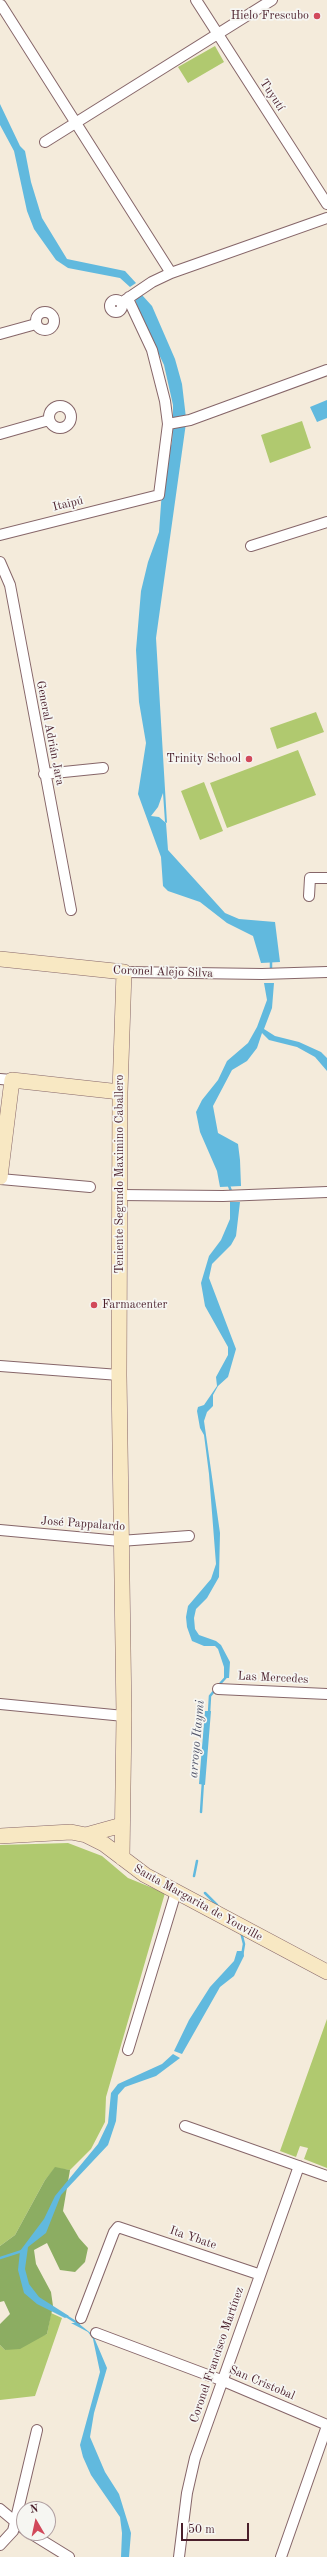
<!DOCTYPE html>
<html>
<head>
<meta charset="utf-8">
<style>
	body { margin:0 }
	#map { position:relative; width:327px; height:2557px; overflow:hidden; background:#f4ebdb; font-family:"Old Standard TT",serif }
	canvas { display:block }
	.north { position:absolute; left:16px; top:2501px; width:40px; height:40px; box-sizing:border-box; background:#f6f6f2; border:1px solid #b1a0a2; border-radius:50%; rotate:351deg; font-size:11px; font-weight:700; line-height:16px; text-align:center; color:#4a1f2b }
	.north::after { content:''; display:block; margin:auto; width:14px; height:18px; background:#d1495b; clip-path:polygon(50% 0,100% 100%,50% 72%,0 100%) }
	.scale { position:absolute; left:181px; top:2523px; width:68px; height:18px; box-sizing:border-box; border:2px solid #4a1f2b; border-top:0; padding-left:5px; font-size:12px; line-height:14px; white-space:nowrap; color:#4a1f2b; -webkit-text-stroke:3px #f6f6f2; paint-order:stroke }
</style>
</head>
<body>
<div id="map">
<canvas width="327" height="2557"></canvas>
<div class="north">N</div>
<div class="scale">50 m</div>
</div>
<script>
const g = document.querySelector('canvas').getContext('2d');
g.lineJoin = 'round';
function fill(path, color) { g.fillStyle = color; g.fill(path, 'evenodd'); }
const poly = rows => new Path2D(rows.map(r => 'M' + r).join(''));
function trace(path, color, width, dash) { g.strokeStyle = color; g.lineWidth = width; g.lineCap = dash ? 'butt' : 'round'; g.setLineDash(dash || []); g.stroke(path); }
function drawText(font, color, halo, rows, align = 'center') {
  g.font = font + ' "Old Standard TT",serif'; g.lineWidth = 3.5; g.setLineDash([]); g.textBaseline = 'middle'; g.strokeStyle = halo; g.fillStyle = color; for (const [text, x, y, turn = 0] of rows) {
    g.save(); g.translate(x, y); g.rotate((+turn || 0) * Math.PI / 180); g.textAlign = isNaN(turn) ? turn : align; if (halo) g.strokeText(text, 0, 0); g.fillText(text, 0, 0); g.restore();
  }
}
fill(poly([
	[215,46,224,62,188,83,178,67],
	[302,421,311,448,270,463,261,435],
	[316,712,324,732,277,749,270,728],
	[298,750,316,795,227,828,210,783],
	[204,782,223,831,200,840,181,791],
	[68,1843,102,1856,128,1878,165,1893,106,2097,105,2122,91,2149,70,2170,55,2168,45,2180,15,2235,0,2246,0,1845],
	[327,2019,327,2168,304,2159,308,2148,300,2146,296,2157,280,2151],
	[51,2313,62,2318,35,2396,0,2400,0,2345,5,2350,47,2334]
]), '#b0c96f');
fill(poly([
	[55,2167,70,2170,63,2211,79,2238,88,2248,85,2262,75,2272,60,2270,47,2243,34,2250,36,2264,51,2292,53,2306,47,2334,20,2349,5,2350,0,2345,0,2324,10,2314,4,2301,0,2302,0,2246,15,2235,45,2180]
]), '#8cad62');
fill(poly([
	[0,104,20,146,25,151,31,182,42,218,67,259,125,271,136,283,130,287,120,278,68,268,56,260,34,229,27,211,14,151,0,125],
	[142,295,152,306,175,359,182,384,186,418,173,419,173,405,164,365,138,310,135,298],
	[327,400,327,418,317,422,310,407],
	[186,423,156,638,167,823,165,822,163,793,158,807,151,816,159,817,166,823,168,850,225,913,239,919,275,922,280,962,261,963,253,936,227,923,200,902,168,891,163,886,161,857,138,794,146,743,139,702,136,650,141,591,148,562,159,532,163,476,172,442,173,425],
	[264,983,274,983,272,1008,264,1029,275,1036,299,1042,321,1052,327,1058,327,1071,315,1057,297,1047,269,1040,262,1033,257,1048,247,1061,232,1070,213,1106,218,1133,238,1144,240,1160,241,1186,220,1187,217,1171,200,1132,196,1112,202,1100,218,1080,227,1061,248,1043,257,1027,267,1000],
	[230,1202,240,1202,236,1236,231,1245,212,1264,209,1278,236,1349,228,1377,218,1386,213,1395,213,1406,207,1412,204,1421,220,1533,219,1577,207,1598,196,1609,194,1618,195,1629,199,1635,216,1641,221,1645,230,1662,229,1678,224,1678,224,1667,218,1649,215,1646,204,1646,192,1641,187,1627,186,1617,188,1606,211,1579,216,1564,209,1474,204,1435,200,1428,197,1411,198,1407,204,1405,217,1386,216,1377,228,1355,228,1347,205,1306,201,1283,209,1256,221,1240,230,1219],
	[205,1711,211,1711,205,1785,199,1784],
	[237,1951,243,1951,244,1956,234,1976,220,1987,182,2054,174,2051,189,2020,210,1987,234,1961],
	[173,2054,180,2058,156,2076,125,2087,118,2095,116,2121,108,2145,61,2195,46,2233,28,2247,25,2269,29,2284,39,2297,69,2316,65,2318,37,2304,24,2293,18,2270,20,2251,44,2219,55,2196,98,2144,108,2123,111,2093,118,2084,162,2064],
	[71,2323,78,2323,93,2335,107,2368,94,2413,90,2437,105,2472,119,2494,131,2533,129,2557,121,2557,122,2533,120,2517,91,2475,83,2457,80,2445,100,2372,93,2339,88,2332]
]), '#61b9de');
trace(poly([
	[271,971,271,960],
	[228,1183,232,1194],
	[218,1686,227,1676],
	[209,1713,210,1696,215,1690],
	[201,1812,203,1781],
	[194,1876,197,1861],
	[205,1893,217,1905],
	[241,1932,244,1944,242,1956],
	[0,2258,22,2251],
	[66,2316,79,2324]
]), '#61b9de', 2.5);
const street = poly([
	[196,0,327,204],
	[1,5,171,273],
	[45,142,272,0],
	'110 306a6 6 0 1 1 12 0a6 6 0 1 1-12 0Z',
	[121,303,152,282,171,273,327,218],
	'36 321a9 9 0 1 1 18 0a9 9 0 1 1-18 0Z',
	[0,334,36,324],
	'49 417a11 11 0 1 1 22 0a11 11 0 1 1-22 0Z',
	[168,424,190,420,327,370],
	[0,434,49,420],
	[0,535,159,495,168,424,165,401,152,350,129,301,129,297],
	[251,546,327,522],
	[0,562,10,585,71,910],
	[44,774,103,768],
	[309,896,310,878,327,878],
	[124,972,262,974,327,972],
	[0,1079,12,1080],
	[0,1179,90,1187],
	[120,1195,223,1196,327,1192],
	[0,1366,119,1375],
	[0,1530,120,1541,189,1536],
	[218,1689,327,1694],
	[0,1704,124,1716],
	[128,2050,176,1892],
	[185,2126,327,2176],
	[81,2318,114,2232,118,2227,258,2274],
	[96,2333,221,2380,327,2425],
	[0,2509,24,2529],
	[30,2533,69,2557],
	[0,2545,13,2531,37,2430],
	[179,2557,187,2493,195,2458,299,2166],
	[281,2557,327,2426]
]);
const secondary = poly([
	[0,959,124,972,120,1092,119,1375,124,1716,122,1858],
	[0,1177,12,1080,120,1092],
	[86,1835,122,1825],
	[0,1836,71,1832,86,1835,104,1844,145,1875,327,1972]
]);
trace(street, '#866669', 12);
trace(secondary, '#866669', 16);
trace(street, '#fff', 10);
trace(secondary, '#f8e8c3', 15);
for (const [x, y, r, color] of [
	[317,16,4,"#d1495b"],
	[249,759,4,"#d1495b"],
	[94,1305,4,"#d1495b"]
]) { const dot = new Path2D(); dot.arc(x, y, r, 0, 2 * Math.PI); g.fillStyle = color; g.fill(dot); trace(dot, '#f6f6f2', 1.5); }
drawText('12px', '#4a1f2b', '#f6f6f2', [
	["Hielo Frescubo",309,16],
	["Trinity School",241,759],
	["Farmacenter",102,1305,"left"]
], 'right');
drawText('12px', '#4a1f2b', '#f6f6f2', [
	["Tuyutí",272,95,57],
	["Itaipú",68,504,-14],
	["General Adrián Jara",50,733,79],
	["Coronel Alejo Silva",163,972,2],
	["Teniente Segundo Maximino Caballero",120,1174,-90],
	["José Pappalardo",83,1524,4],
	["Las Mercedes",273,1678,3],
	["Santa Margarita de Youville",198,1903,29],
	["Ita Ybate",193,2238,19],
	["Coronel Francisco Martínez",217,2355,-71],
	["San Cristobal",262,2383,23]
]);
drawText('italic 13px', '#52556a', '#f6f6f2', [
	["arroyo Itaymi",197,1739,-85]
]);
</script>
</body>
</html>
